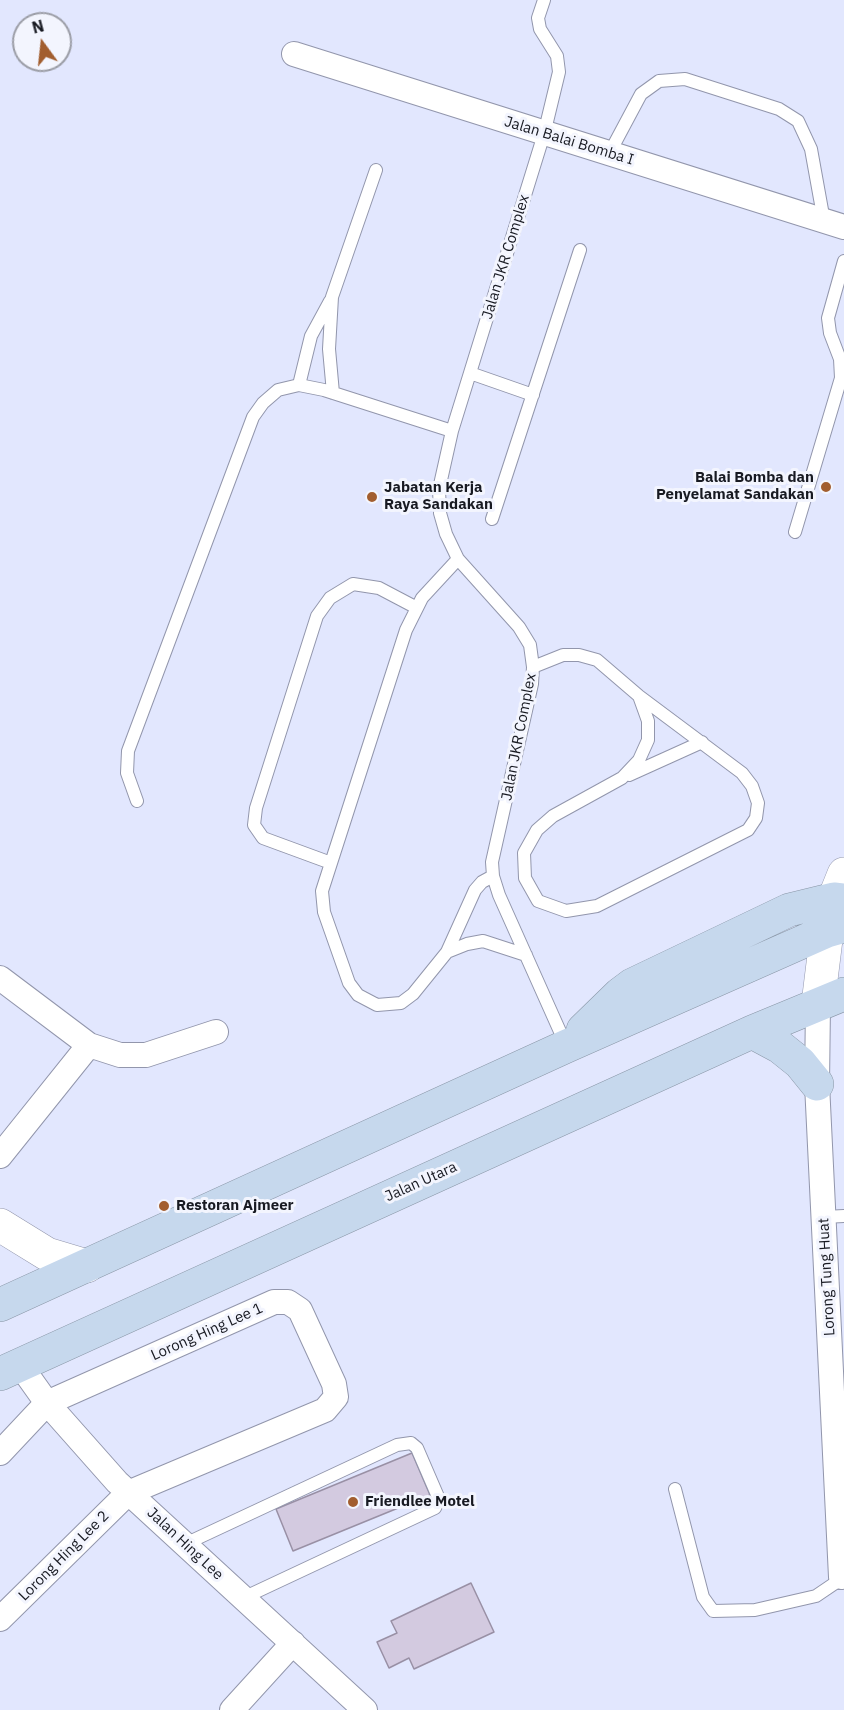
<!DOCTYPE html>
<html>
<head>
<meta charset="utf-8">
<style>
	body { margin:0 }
	#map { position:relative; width:844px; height:1710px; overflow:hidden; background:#e2e7fe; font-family:"IBM Plex Sans",sans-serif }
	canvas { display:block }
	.north { position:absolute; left:12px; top:12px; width:60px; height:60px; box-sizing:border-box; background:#f3f5fe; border:2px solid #9b9da6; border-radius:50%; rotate:345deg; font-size:16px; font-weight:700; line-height:24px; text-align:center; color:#181a22 }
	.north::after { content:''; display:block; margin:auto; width:21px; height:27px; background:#a25e2f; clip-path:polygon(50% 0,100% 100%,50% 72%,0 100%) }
</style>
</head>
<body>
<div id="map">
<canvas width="844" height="1710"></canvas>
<div class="north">N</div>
</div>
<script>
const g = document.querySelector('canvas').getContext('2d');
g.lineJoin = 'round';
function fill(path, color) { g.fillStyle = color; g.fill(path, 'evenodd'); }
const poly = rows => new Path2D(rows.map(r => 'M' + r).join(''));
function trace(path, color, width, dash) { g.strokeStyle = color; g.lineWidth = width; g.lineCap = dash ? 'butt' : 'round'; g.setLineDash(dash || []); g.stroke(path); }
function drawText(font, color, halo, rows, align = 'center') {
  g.font = font + ' "IBM Plex Sans",sans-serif'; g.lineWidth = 6; g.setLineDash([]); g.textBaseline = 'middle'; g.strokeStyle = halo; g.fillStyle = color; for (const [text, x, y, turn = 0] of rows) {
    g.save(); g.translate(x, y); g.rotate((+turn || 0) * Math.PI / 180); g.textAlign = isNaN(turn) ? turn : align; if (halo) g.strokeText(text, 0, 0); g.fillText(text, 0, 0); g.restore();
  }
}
const building = poly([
	[412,1453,430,1495,293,1551,276,1509,412,1453],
	[471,1583,494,1632,414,1669,409,1658,389,1668,377,1642,397,1633,391,1621,471,1583]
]);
fill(building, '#d3cae0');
trace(building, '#9990a5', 1.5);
const lane = poly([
	[544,0,538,18,540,29,557,56,559,72,544,134,452,431,439,489,440,513,446,534,458,559,519,627,530,645,533,667,532,684,492,862,493,876,499,895,566,1045],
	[609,154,641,94,659,81,685,79,779,109,798,121,811,149,824,221],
	[470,373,533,395],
	[299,385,311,336,330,301],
	[333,393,329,349,332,297,376,170],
	[492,519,580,250],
	[795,532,841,378,840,359,830,333,828,318,844,261],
	[458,559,422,598,406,630,322,891,324,912,349,983,358,995,377,1005,401,1003,413,994,447,952,475,890,482,882,493,876],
	[533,667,563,655,579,655,597,660,639,696,742,773,752,786,758,803,756,818,748,830,597,906,566,911,538,901,525,878,524,853,537,830,553,816,622,778,639,760,648,740,648,721,639,696],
	[629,775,702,742],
	[137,801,127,773,128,751,253,417,263,403,278,390,299,385,324,390,452,431],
	[331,863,263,838,254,825,256,808,317,616,330,598,353,584,379,588,417,608],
	[447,952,467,944,483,941,526,955],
	[824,1217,844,1216],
	[675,1489,703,1597,713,1611,755,1610,816,1596,844,1577],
	[185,1544,397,1445,411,1443,417,1448,439,1499,435,1508,243,1598]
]);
const street = poly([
	[294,54,844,227],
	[0,978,89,1045,120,1055,146,1055,216,1032],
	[818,1004,817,1084,841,1577],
	[0,1156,89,1045],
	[20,1365,47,1403,117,1482,365,1710],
	[0,1453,47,1403,274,1302,288,1302,300,1310,334,1384,336,1397,325,1410,128,1493,0,1619],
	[232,1710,293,1643]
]);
const secondary = poly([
	[818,1004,827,931,834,899,844,874],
	[0,1225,47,1254,87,1266]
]);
const highway = poly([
	[583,1030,620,994,632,985,789,910,834,899,844,900],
	[752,1032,780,1047,800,1063,817,1084],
	[0,1305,567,1046,827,931,844,926],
	[0,1374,752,1032,844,994]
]);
trace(lane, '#9296ac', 14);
trace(street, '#9296ac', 26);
trace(secondary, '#9296ac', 34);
trace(highway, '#8996a6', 34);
trace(lane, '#fff', 12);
trace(street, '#fff', 24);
trace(secondary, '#fff', 33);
trace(highway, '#c6d8ed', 33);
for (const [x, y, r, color] of [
	[826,487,6,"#a25e2f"],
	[372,497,6,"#a25e2f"],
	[164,1206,6,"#a25e2f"],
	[353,1502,6,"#a25e2f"]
]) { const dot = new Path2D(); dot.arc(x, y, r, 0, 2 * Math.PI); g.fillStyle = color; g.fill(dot); trace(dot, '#f3f5fe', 2); }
drawText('15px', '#181a22', '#f3f5fe', [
	["Jalan Balai Bomba I",569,141,17],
	["Jalan JKR Complex",506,257,-73],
	["Jalan JKR Complex",519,737,-79],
	["Jalan Utara",421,1182,-24],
	["Lorong Tung Huat",827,1277,-93],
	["Lorong Hing Lee 1",207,1332,-24],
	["Jalan Hing Lee",185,1544,43],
	["Lorong Hing Lee 2",64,1556,-45]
]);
drawText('bold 15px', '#181a22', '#f3f5fe', [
	["Balai Bomba dan",814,478,"right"],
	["Penyelamat Sandakan",814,495,"right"],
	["Jabatan Kerja",384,488],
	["Raya Sandakan",384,505],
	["Restoran Ajmeer",176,1206],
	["Friendlee Motel",365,1502]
], 'left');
</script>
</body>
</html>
